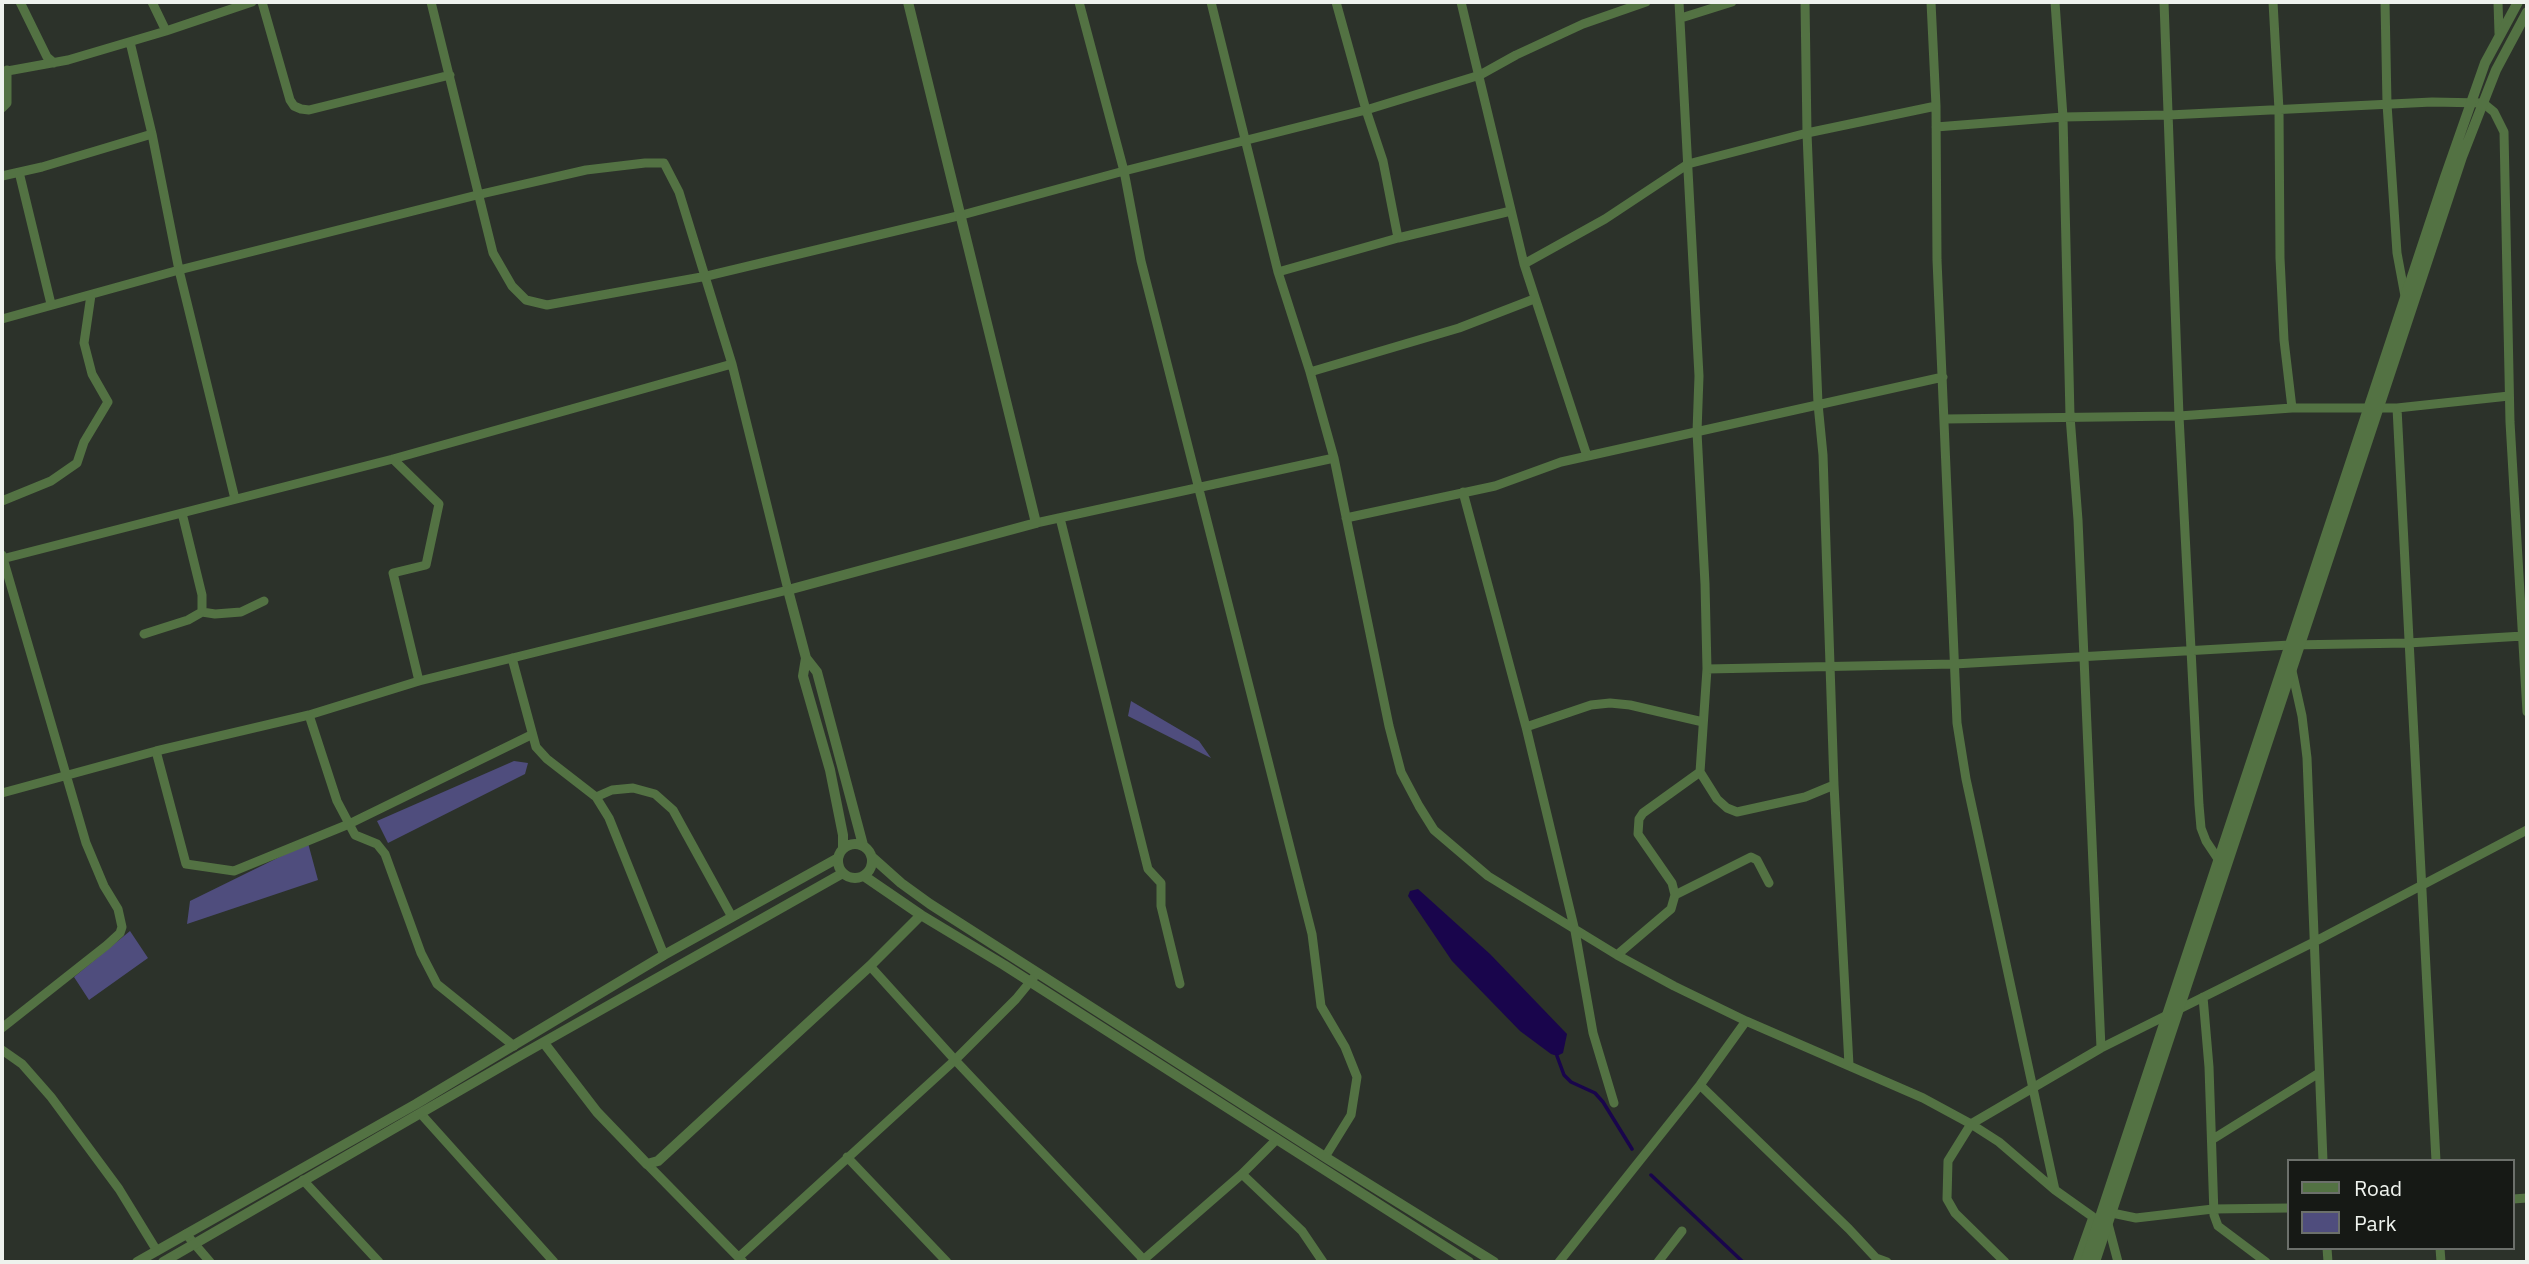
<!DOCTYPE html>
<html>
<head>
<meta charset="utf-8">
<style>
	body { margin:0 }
	#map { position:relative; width:2529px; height:1264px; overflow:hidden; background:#2c322a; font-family:"IBM Plex Sans",sans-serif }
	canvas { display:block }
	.frame { position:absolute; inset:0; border:4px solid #eef2ed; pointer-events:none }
	.legend { position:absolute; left:2287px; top:1159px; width:228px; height:91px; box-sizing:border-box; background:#161915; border:2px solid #6c706b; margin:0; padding:9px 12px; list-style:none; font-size:21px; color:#eef2ed }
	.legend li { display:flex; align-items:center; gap:14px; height:35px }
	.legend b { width:35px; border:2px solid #6c706b }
</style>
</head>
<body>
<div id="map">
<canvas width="2529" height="1264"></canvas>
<div class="frame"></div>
<ul class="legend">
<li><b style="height:9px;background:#537243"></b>Road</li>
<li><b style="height:19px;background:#4f4d7d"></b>Park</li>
</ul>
</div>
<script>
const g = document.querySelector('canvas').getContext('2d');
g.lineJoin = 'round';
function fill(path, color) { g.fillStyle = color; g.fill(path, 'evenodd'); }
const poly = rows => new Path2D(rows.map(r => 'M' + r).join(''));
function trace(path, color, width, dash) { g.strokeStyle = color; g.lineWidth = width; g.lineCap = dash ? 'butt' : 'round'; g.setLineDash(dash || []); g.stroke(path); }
fill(poly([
	[1131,701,1199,741,1211,758,1128,716],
	[514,761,528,763,525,774,388,843,377,821],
	[308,843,318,880,187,924,190,901],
	[130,931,148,958,89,1000,74,977]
]), '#4f4d7d');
fill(poly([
	[1418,889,1490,954,1567,1034,1563,1053,1557,1056,1551,1054,1520,1031,1452,961,1408,896,1410,891]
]), '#19054c');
trace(poly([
	[1557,1056,1564,1075,1571,1082,1595,1093,1603,1102,1632,1149],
	[1651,1175,1743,1262]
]), '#19054c', 3.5);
trace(poly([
	[20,2,47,57,54,63],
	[152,2,166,31],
	[262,2,290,100,294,106,301,109,309,110,450,75],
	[431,2,493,253,512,286,526,300,547,305,707,276,962,215,1124,171,1366,110,1480,75,1516,55,1583,24,1646,2],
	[1079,2,1124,171,1141,261,1312,934,1321,1006,1345,1047,1357,1077,1351,1115,1325,1157],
	[1211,2,1278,272,1310,372,1334,458,1389,726,1401,772,1419,806,1434,830,1488,876,1617,955,1674,986,1746,1021,1923,1098,1971,1124,1999,1142,2055,1190,2093,1217,2108,1224,2118,1262],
	[1461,2,1524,264],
	[1805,2,1807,133,1818,404,1823,455,1834,785,1849,1065],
	[1931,2,1936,106,1937,260,1957,723,1966,779,2055,1190],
	[2055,2,2063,117,2070,416,2078,520,2101,1048],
	[2164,2,2179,416,2199,805,2201,828,2206,841,2218,859],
	[2273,2,2279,110,2280,258,2284,340,2292,408],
	[2385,2,2387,104,2397,253,2405,296],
	[2498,2,2499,33],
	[1681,18,1732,2],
	[130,42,152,134,179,270,235,499],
	[2,72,68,60,166,31,252,2],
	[2,108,7,103,7,70],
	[1936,127,2063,117,2169,115,2432,102,2483,103,2494,112,2504,132,2510,422,2527,712],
	[19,172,51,304],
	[2,176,42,167,152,134],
	[1398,238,1511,211],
	[1278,272,1398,238,1383,161,1366,110,1336,2],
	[2,319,179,270,477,195,586,170,645,163,664,163,679,192,732,364,788,590,419,681,309,715,156,751,2,793],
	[1310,372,1459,328,1534,299],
	[2397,408,2436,1161],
	[1945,419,2179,416,2292,408,2397,408,2509,396],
	[1587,456,1524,264,1605,219,1688,164,1807,133,1936,106],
	[393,459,439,504,426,565,393,573,419,681],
	[1463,492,1526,727,1575,931,1593,1033,1614,1103],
	[2,501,51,481,77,463,84,442,108,402,92,374,84,343,91,295],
	[1060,518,1148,869,1161,883,1161,906,1180,984],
	[1346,518,1495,486,1561,462,1943,377],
	[1036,523,1334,458],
	[2,555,86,843,104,886,118,909,122,927,120,933,107,945,2,1028],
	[2,559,393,459,732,364],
	[202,612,215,614,241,612,264,601],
	[144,634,188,620,202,612,202,595,182,513],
	[512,658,536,747,547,759,596,797,609,818,664,955],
	[1707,669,1954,664,2290,645,2408,643,2523,636],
	[2292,671,2302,716,2307,758,2323,1161],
	[309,715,337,801,355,835,377,844,385,854,421,953,437,984,514,1046],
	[1526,727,1591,705,1610,703,1630,705,1703,722],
	[156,751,186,864,234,871,349,824,531,735],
	[1700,772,1717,799,1727,808,1737,812,1805,797,1834,785],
	[596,797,612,790,633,788,655,794,673,810,732,917],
	[1675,895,1751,857,1757,860,1769,883],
	[1617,955,1671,909,1675,895,1672,883,1638,834,1639,819,1643,813,1700,772,1707,669,1705,584,1697,432,1699,376,1679,2],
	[870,966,955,1060,1146,1262],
	[2203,997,2209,1067,2214,1215,2218,1226,2266,1262],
	[2,1050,22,1064,51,1097,119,1189,157,1251],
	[1700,1085,1849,1229,1876,1258,1887,1262],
	[421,1114,554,1262],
	[2213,1139,2319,1073],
	[847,1157,947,1262],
	[647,1164,743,1262],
	[1242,1174,1302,1231,1323,1262],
	[303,1180,379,1262],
	[2513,1199,2527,1198],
	[2112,1213,2136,1218,2213,1209,2289,1208],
	[186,1234,210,1262],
	[2327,1248,2328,1262],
	[2440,1248,2441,1262],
	[739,1257,955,1060,1016,999,1034,977],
	[1141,1262,1242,1174,1277,1139],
	[1559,1262,1700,1085,1746,1021],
	[1658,1262,1682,1231],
	[2005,1262,1955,1213,1947,1199,1948,1161,1971,1124,2101,1048,2314,942,2527,830],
	[2077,1262,2093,1217]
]), '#537243', 9);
trace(poly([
	[806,658,803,676,830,770,843,835,843,849],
	'838 861a17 17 0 1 1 34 0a17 17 0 1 1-34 0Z',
	[863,845,817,672,806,658,788,590,1036,523,908,2],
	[873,858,901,883,930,904,1325,1157,1494,1262],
	[864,876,921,915,1004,965,1469,1262],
	[544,1043,597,1112,647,1164,658,1161,870,966,921,915],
	[137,1262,416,1104,664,955,838,858],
	[163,1262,521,1055,843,873],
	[2085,1262,2445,177,2485,63,2518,2],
	[2095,1262,2462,157,2496,70,2527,12]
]), '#537243', 10);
</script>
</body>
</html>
